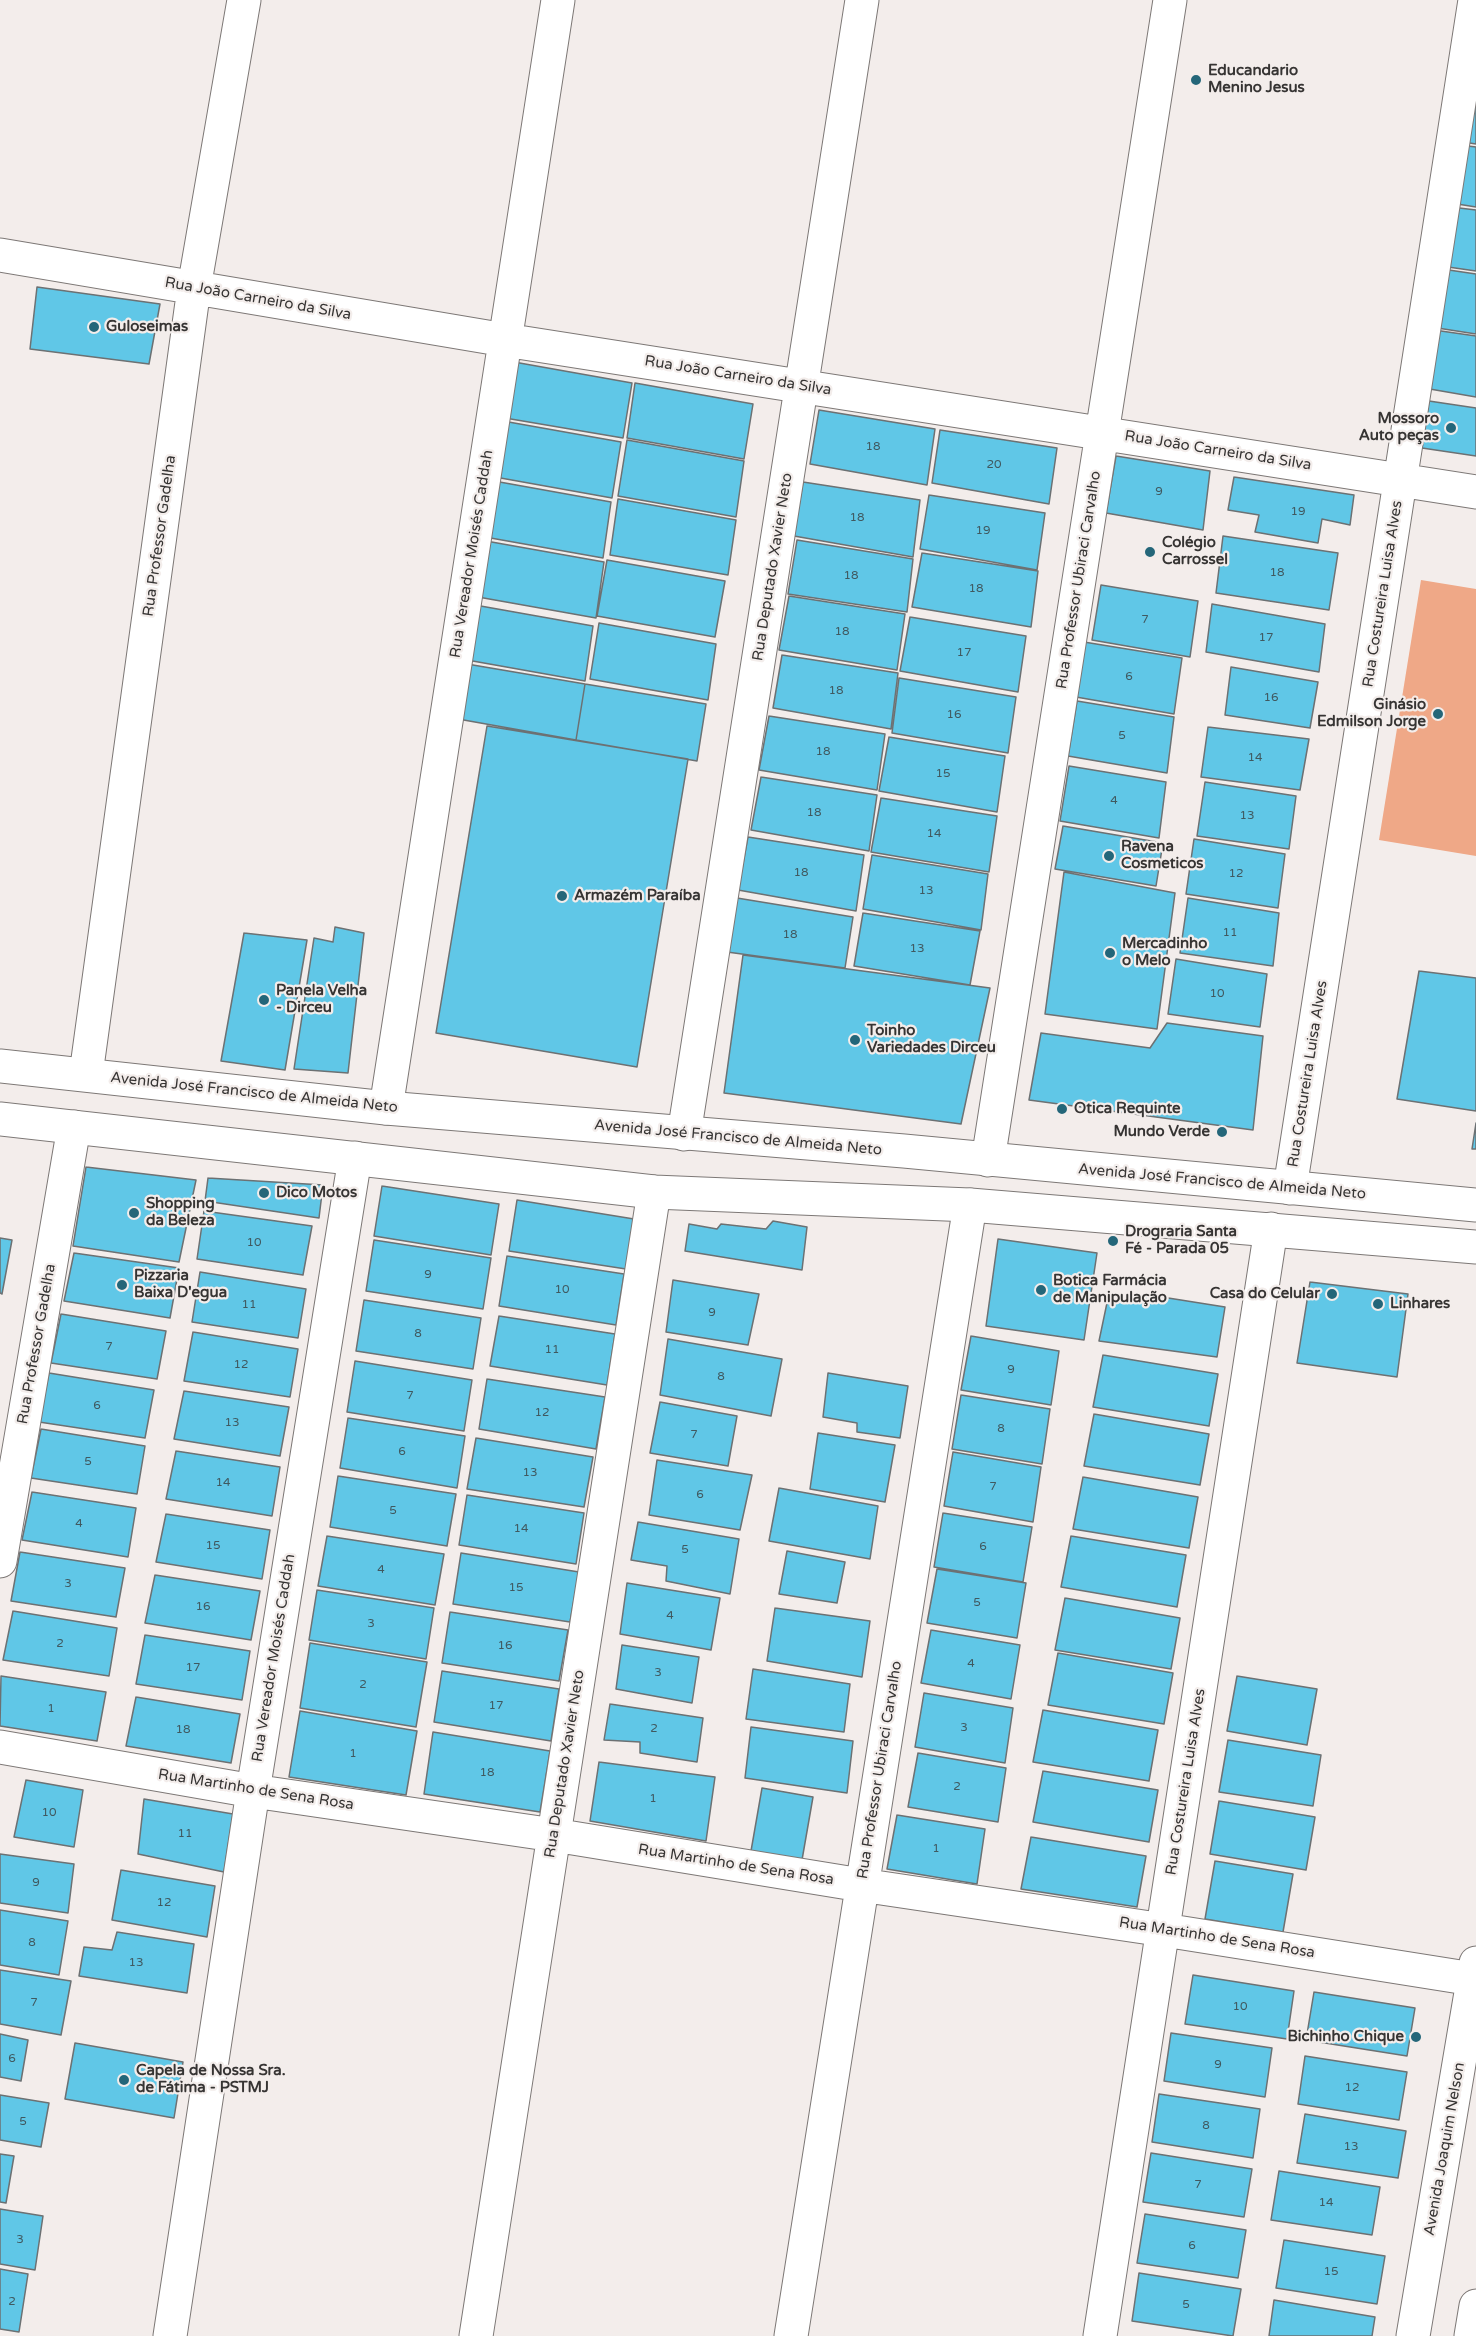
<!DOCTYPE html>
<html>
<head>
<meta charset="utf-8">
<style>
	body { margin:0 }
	canvas { display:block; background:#f3edeb }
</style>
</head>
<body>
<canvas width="1476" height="2336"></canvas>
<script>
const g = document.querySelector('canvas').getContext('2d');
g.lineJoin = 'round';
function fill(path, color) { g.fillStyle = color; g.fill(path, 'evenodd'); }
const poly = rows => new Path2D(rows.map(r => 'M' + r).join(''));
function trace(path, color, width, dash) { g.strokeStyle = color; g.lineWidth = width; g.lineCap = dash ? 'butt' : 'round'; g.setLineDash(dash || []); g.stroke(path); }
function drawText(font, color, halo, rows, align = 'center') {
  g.font = font + ' "Varela Round",sans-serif'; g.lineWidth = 4.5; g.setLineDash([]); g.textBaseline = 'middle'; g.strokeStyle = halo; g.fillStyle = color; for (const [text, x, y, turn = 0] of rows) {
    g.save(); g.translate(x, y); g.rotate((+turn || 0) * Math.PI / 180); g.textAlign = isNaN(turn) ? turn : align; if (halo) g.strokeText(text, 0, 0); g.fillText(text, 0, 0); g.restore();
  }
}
fill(poly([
	[1421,580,1476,589,1476,856,1379,840]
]), '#efa887');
const building = poly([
	[1476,84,1476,144,1463,142,1476,84],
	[1460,145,1476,147,1476,207,1451,203,1460,145],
	[1451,207,1476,210,1476,271,1441,266,1451,207],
	[1442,269,1476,274,1476,334,1431,327,1442,269],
	[37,287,160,304,149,364,30,349,37,287],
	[1434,330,1476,336,1476,397,1424,388,1434,330],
	[514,362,632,383,623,438,505,418,514,362],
	[635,383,753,404,744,459,627,438,635,383],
	[1429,401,1476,408,1476,456,1422,448,1429,401],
	[819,410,935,429,927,485,810,464,819,410],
	[503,421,621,442,612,498,495,477,503,421],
	[940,430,1057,448,1049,504,932,483,940,430],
	[627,440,744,461,736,517,618,496,627,440],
	[1116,456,1210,471,1203,530,1106,513,1116,456],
	[1234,477,1354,495,1350,525,1322,519,1318,543,1255,532,1259,515,1228,510,1234,477],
	[494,481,611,502,603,558,485,537,494,481],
	[803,482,920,500,913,557,794,536,803,482],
	[929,495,1045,513,1037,570,920,549,929,495],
	[618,499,736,520,728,575,610,555,618,499],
	[1223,536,1338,553,1329,610,1216,593,1223,536],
	[797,540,913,559,907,612,788,594,797,540],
	[486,541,604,562,596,618,478,597,486,541],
	[922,553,1038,571,1031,627,912,607,922,553],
	[607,560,725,581,715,637,597,616,607,560],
	[1101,585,1198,601,1190,657,1092,640,1101,585],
	[789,596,905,614,897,670,779,650,789,596],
	[1212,604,1325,624,1319,672,1206,652,1212,604],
	[475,605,593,626,585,681,467,660,475,605],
	[910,617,1026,636,1018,692,900,671,910,617],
	[599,623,716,644,708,700,590,679,599,623],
	[1084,642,1182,658,1174,714,1076,697,1084,642],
	[782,655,898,673,891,729,773,708,782,655],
	[467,664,585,684,576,740,458,719,467,664],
	[1231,667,1318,682,1310,728,1225,715,1231,667],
	[899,678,1016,697,1008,753,892,733,899,678],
	[585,684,706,704,697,761,576,740,585,684],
	[1077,701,1174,717,1167,773,1068,756,1077,701],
	[769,716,885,734,877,790,759,770,769,716],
	[487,726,688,759,637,1067,436,1033,487,726],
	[1208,727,1309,739,1300,790,1201,777,1208,727],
	[889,737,1005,756,997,812,879,791,889,737],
	[1069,766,1166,782,1159,838,1060,821,1069,766],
	[761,777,877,795,869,851,751,830,761,777],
	[1205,782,1296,796,1289,849,1197,836,1205,782],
	[881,798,997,816,989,872,871,852,881,798],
	[1063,826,1163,843,1156,886,1055,869,1063,826],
	[748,837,864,855,856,911,738,890,748,837],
	[1194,839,1285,854,1278,908,1186,894,1194,839],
	[872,855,988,874,981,930,863,909,872,855],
	[1064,872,1175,893,1157,1029,1045,1014,1064,872],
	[737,898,853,917,845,968,727,952,737,898],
	[1188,898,1279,913,1273,966,1180,953,1188,898],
	[863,913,980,931,970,985,854,966,863,913],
	[335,927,364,933,348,1073,294,1069,314,938,333,942,335,927],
	[244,933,307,940,285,1070,221,1061,244,933],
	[743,955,990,988,961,1124,724,1093,743,955],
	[1176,959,1267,974,1260,1027,1168,1014,1176,959],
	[1419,971,1476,978,1476,1111,1397,1099,1419,971],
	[1167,1023,1263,1036,1253,1130,1029,1100,1041,1033,1150,1048,1167,1023],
	[1476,1123,1476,1149,1472,1149,1476,1123],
	[86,1167,196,1180,179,1262,73,1246,86,1167],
	[208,1178,323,1185,319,1218,205,1201,208,1178],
	[382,1186,499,1204,491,1255,374,1236,382,1186],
	[517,1200,634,1219,626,1269,509,1251,517,1200],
	[204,1211,312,1226,303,1275,197,1259,204,1211],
	[773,1221,807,1227,802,1270,685,1251,689,1224,717,1229,721,1224,766,1229,773,1221],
	[0,1238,12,1240,2,1294,0,1293,0,1238],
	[998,1239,1097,1253,1084,1340,986,1326,998,1239],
	[374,1240,491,1258,483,1309,366,1291,374,1240],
	[74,1253,179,1268,170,1318,64,1301,74,1253],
	[507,1256,624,1274,616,1325,499,1306,507,1256],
	[200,1272,306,1289,298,1338,192,1322,200,1272],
	[673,1280,759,1294,748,1345,666,1332,673,1280],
	[1310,1282,1408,1294,1397,1377,1297,1363,1310,1282],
	[1143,1294,1225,1307,1217,1357,1099,1341,1108,1298,1138,1303,1143,1294],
	[364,1300,481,1318,473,1369,356,1351,364,1300],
	[61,1314,166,1331,157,1379,51,1363,61,1314],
	[499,1316,615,1334,607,1385,490,1366,499,1316],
	[193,1332,298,1349,290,1397,184,1381,193,1332],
	[971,1336,1059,1351,1051,1405,961,1390,971,1336],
	[668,1339,782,1359,771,1416,660,1395,668,1339],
	[1103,1355,1218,1374,1209,1426,1093,1407,1103,1355],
	[355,1361,472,1380,464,1431,347,1412,355,1361],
	[49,1373,154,1390,145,1438,39,1422,49,1373],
	[828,1373,908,1386,900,1438,857,1432,857,1423,823,1417,828,1373],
	[487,1379,605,1397,596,1449,479,1429,487,1379],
	[184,1391,289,1407,280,1456,174,1439,184,1391],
	[961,1395,1050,1409,1042,1464,952,1449,961,1395],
	[660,1402,737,1416,728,1466,650,1453,660,1402],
	[1094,1414,1209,1434,1200,1485,1084,1466,1094,1414],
	[348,1418,465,1436,457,1488,340,1468,348,1418],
	[41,1429,145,1446,137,1494,31,1478,41,1429],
	[818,1433,895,1445,885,1502,810,1489,818,1433],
	[476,1438,593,1457,584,1507,467,1489,476,1438],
	[176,1451,280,1467,272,1516,166,1499,176,1451],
	[953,1452,1041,1467,1033,1522,944,1506,953,1452],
	[657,1460,752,1475,740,1530,649,1515,657,1460],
	[338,1476,456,1494,447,1546,330,1527,338,1476],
	[1083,1477,1198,1497,1189,1548,1073,1529,1083,1477],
	[779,1488,878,1506,870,1559,769,1541,779,1488],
	[32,1492,136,1508,128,1557,22,1540,32,1492],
	[467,1495,584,1513,576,1564,459,1545,467,1495],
	[943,1513,1032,1527,1023,1582,934,1567,943,1513],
	[166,1514,270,1530,262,1579,156,1562,166,1514],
	[638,1522,739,1539,730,1594,666,1581,667,1566,631,1560,638,1522],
	[327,1536,444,1554,435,1605,318,1586,327,1536],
	[1071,1536,1186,1555,1177,1607,1061,1587,1071,1536],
	[787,1551,845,1562,837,1603,779,1594,787,1551],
	[20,1552,125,1568,116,1617,11,1601,20,1552],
	[461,1553,579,1572,570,1622,453,1604,461,1553],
	[937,1569,1026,1583,1017,1638,927,1623,937,1569],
	[155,1575,260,1591,251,1640,145,1623,155,1575],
	[627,1583,720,1598,711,1650,620,1634,627,1583],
	[317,1590,434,1608,426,1659,309,1640,317,1590],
	[1065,1598,1180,1618,1171,1669,1055,1650,1065,1598],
	[775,1608,870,1621,862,1677,767,1661,775,1608],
	[13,1611,117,1628,109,1676,3,1660,13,1611],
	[450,1612,568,1630,559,1681,442,1663,450,1612],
	[931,1630,1020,1645,1011,1699,921,1683,931,1630],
	[145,1635,250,1651,242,1700,136,1684,145,1635],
	[310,1643,427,1662,416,1727,300,1708,310,1643],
	[622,1645,699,1657,692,1703,616,1689,622,1645],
	[1058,1653,1173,1673,1164,1724,1048,1705,1058,1653],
	[753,1669,850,1684,844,1732,746,1719,753,1669],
	[442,1671,559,1689,551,1741,434,1722,442,1671],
	[1,1676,106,1692,97,1741,0,1726,1,1676],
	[1237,1676,1317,1689,1307,1745,1227,1731,1237,1676],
	[924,1693,1013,1708,1005,1763,915,1747,924,1693],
	[136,1697,240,1714,231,1763,126,1746,136,1697],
	[610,1704,703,1718,697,1762,640,1753,640,1742,604,1740,610,1704],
	[1043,1710,1158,1730,1149,1781,1033,1762,1043,1710],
	[300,1711,417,1731,406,1795,289,1777,300,1711],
	[751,1727,853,1741,847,1793,745,1778,751,1727],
	[433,1732,550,1751,540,1812,424,1794,433,1732],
	[1228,1740,1321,1755,1313,1806,1219,1792,1228,1740],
	[918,1753,1006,1768,998,1822,908,1807,918,1753],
	[599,1762,715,1777,706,1841,590,1821,599,1762],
	[1043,1771,1158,1790,1149,1842,1033,1822,1043,1771],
	[26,1780,83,1790,74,1847,14,1837,26,1780],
	[762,1788,813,1797,802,1860,751,1851,762,1788],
	[144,1799,233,1814,224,1872,138,1854,144,1799],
	[1219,1801,1315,1817,1306,1870,1210,1854,1219,1801],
	[897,1815,985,1829,977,1884,887,1869,897,1815],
	[1031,1837,1146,1856,1137,1907,1021,1889,1031,1837],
	[0,1854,74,1864,68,1913,0,1903,0,1854],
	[1215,1861,1293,1874,1283,1932,1205,1919,1215,1861],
	[121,1870,215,1886,207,1937,112,1920,121,1870],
	[0,1910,68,1921,59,1975,0,1965,0,1910],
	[117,1932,194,1944,187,1993,79,1976,84,1947,112,1950,117,1932],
	[0,1970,71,1981,61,2035,0,2024,0,1970],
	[1193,1975,1294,1991,1287,2039,1185,2024,1193,1975],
	[1314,1992,1415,2008,1407,2056,1306,2040,1314,1992],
	[1171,2033,1272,2048,1265,2097,1164,2081,1171,2033],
	[0,2034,28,2040,21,2081,0,2077,0,2034],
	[75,2043,183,2062,174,2118,65,2099,75,2043],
	[1305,2056,1407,2072,1399,2120,1298,2104,1305,2056],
	[1159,2094,1260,2109,1253,2158,1152,2142,1159,2094],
	[0,2095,49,2103,41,2147,0,2140,0,2095],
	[1305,2114,1406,2131,1398,2178,1297,2163,1305,2114],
	[1151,2153,1252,2169,1244,2217,1143,2202,1151,2153],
	[0,2154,14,2156,6,2203,0,2202,0,2154],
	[1279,2171,1380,2187,1372,2235,1271,2220,1279,2171],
	[0,2209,43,2216,35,2270,0,2264,0,2209],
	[1145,2214,1246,2230,1238,2278,1137,2263,1145,2214],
	[1284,2240,1385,2256,1377,2304,1276,2288,1284,2240],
	[0,2269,28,2274,19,2332,0,2329,0,2269],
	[1139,2273,1241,2289,1233,2336,1132,2321,1139,2273],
	[1274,2300,1375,2317,1372,2336,1269,2336,1274,2300]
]);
fill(building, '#60c7e7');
trace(building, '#6c7173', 1.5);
const street = poly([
	[0,255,505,340,1476,492],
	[86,1074,194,288,244,0],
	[386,1108,558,0],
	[684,1134,862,0],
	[988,1160,1170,0],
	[1290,1188,1475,0],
	[0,1561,74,1127],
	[0,1747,253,1791,554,1835,861,1885,1164,1930,1473,1979],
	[170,2336,253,1791,355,1158],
	[476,2336,654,1192],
	[791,2336,970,1205],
	[1100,2336,1271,1229]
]);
const secondary = poly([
	[0,1066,386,1108,904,1151,1476,1205],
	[0,1119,654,1192,970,1205,1476,1247],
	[1413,2336,1476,1963],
	[1471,2336,1476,2306]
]);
trace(street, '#7d7876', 35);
trace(secondary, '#7d7876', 35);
trace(street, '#fff', 33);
trace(secondary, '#fff', 33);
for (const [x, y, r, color] of [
	[1196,80,6,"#246679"],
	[94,327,6,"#246679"],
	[1451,428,6,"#246679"],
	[1150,552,6,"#246679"],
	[1438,714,6,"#246679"],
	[1109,856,6,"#246679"],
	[562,896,6,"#246679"],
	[1110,953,6,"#246679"],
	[264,1000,6,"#246679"],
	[855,1040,6,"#246679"],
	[1062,1109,6,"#246679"],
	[1222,1132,6,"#246679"],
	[264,1193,6,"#246679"],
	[134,1213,6,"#246679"],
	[1113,1241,6,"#246679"],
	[122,1285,6,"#246679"],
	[1041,1290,6,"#246679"],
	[1332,1294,6,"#246679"],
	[1378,1304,6,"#246679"],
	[1416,2037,6,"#246679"],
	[124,2080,6,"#246679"]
]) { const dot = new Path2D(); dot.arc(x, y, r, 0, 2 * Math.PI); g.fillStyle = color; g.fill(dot); trace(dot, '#f3edeb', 2); }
drawText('12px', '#405960', null, [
	["18",873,447],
	["20",994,465],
	["9",1159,492],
	["19",1298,512],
	["18",857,518],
	["19",983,531],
	["18",1277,573],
	["18",851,576],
	["18",976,589],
	["7",1145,620],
	["18",842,632],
	["17",1266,638],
	["17",964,653],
	["6",1129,677],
	["18",836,691],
	["16",1271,698],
	["16",954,715],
	["5",1122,736],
	["18",823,752],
	["14",1255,758],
	["15",943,774],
	["4",1114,801],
	["18",814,813],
	["13",1247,816],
	["14",934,834],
	["18",801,873],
	["12",1236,874],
	["13",926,891],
	["11",1230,933],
	["18",790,935],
	["13",917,949],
	["10",1217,994],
	["10",254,1243],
	["9",428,1275],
	["10",562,1290],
	["11",249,1305],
	["9",712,1313],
	["8",418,1334],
	["7",109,1347],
	["11",552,1350],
	["12",241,1365],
	["9",1011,1370],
	["8",721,1377],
	["7",410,1396],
	["6",97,1406],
	["12",542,1413],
	["13",232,1423],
	["8",1001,1429],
	["7",694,1435],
	["6",402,1452],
	["5",88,1462],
	["13",530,1473],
	["14",223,1483],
	["7",993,1487],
	["6",700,1495],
	["5",393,1511],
	["4",79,1524],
	["14",521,1529],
	["15",213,1546],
	["6",983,1547],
	["5",685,1550],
	["4",381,1570],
	["3",68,1584],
	["15",516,1588],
	["5",977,1603],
	["16",203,1607],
	["4",670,1616],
	["3",371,1624],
	["2",60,1644],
	["16",505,1646],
	["4",971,1664],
	["17",193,1668],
	["3",658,1673],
	["2",363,1685],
	["17",496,1706],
	["1",51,1709],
	["3",964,1728],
	["2",654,1729],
	["18",183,1730],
	["1",353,1754],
	["18",487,1773],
	["2",957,1787],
	["1",653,1799],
	["10",49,1813],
	["11",185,1834],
	["1",936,1849],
	["9",36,1883],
	["12",164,1903],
	["8",32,1943],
	["13",136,1963],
	["7",34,2003],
	["10",1240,2007],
	["6",12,2059],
	["9",1218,2065],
	["12",1352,2088],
	["5",23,2122],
	["8",1206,2126],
	["13",1351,2147],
	["7",1198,2185],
	["14",1326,2203],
	["3",20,2240],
	["6",1192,2246],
	["15",1331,2272],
	["2",12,2302],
	["5",1186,2305]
]);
drawText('bold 15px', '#363433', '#f3edeb', [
	["Educandario",1208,71],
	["Menino Jesus",1208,88],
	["Guloseimas",106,327],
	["Mossoro",1439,419,"right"],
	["Auto peças",1439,436,"right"],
	["Colégio",1162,543],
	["Carrossel",1162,560],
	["Ginásio",1426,705,"right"],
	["Edmilson Jorge",1426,722,"right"],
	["Ravena",1121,847],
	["Cosmeticos",1121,864],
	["Armazém Paraíba",574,896],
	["Mercadinho",1122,944],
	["o Melo",1122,961],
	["Panela Velha",276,991],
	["- Dirceu",276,1008],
	["Toinho",867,1031],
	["Variedades Dirceu",867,1048],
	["Otica Requinte",1074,1109],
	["Mundo Verde",1210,1132,"right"],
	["Dico Motos",276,1193],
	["Shopping",146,1204],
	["da Beleza",146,1221],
	["Drograria Santa",1125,1232],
	["Fé - Parada 05",1125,1249],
	["Pizzaria",134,1276],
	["Baixa D'egua",134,1293],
	["Botica Farmácia",1053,1281],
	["de Manipulação",1053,1298],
	["Casa do Celular",1320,1294,"right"],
	["Linhares",1390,1304],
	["Bichinho Chique",1404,2037,"right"],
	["Capela de Nossa Sra.",136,2071],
	["de Fátima - PSTMJ",136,2088]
], 'left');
drawText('15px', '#363433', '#f3edeb', [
	["Rua João Carneiro da Silva",258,299,10],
	["Rua João Carneiro da Silva",738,376,9],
	["Rua João Carneiro da Silva",1218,451,9],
	["Rua Professor Gadelha",160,536,-82],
	["Rua Vereador Moisés Caddah",472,554,-81],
	["Rua Deputado Xavier Neto",773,567,-81],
	["Rua Professor Ubiraci Carvalho",1079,580,-81],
	["Rua Costureira Luisa Alves",1383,594,-81],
	["Rua Costureira Luisa Alves",1308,1074,-81],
	["Avenida José Francisco de Almeida Neto",254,1093,6],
	["Avenida José Francisco de Almeida Neto",738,1138,5],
	["Avenida José Francisco de Almeida Neto",1222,1182,5],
	["Rua Professor Gadelha",37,1344,-80],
	["Rua Vereador Moisés Caddah",274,1658,-81],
	["Rua Deputado Xavier Neto",565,1764,-81],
	["Rua Professor Ubiraci Carvalho",880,1770,-81],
	["Rua Costureira Luisa Alves",1186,1782,-81],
	["Rua Martinho de Sena Rosa",256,1790,9],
	["Rua Martinho de Sena Rosa",736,1865,9],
	["Rua Martinho de Sena Rosa",1217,1938,9],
	["Avenida Joaquim Nelson",1445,2149,-80]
]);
</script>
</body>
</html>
